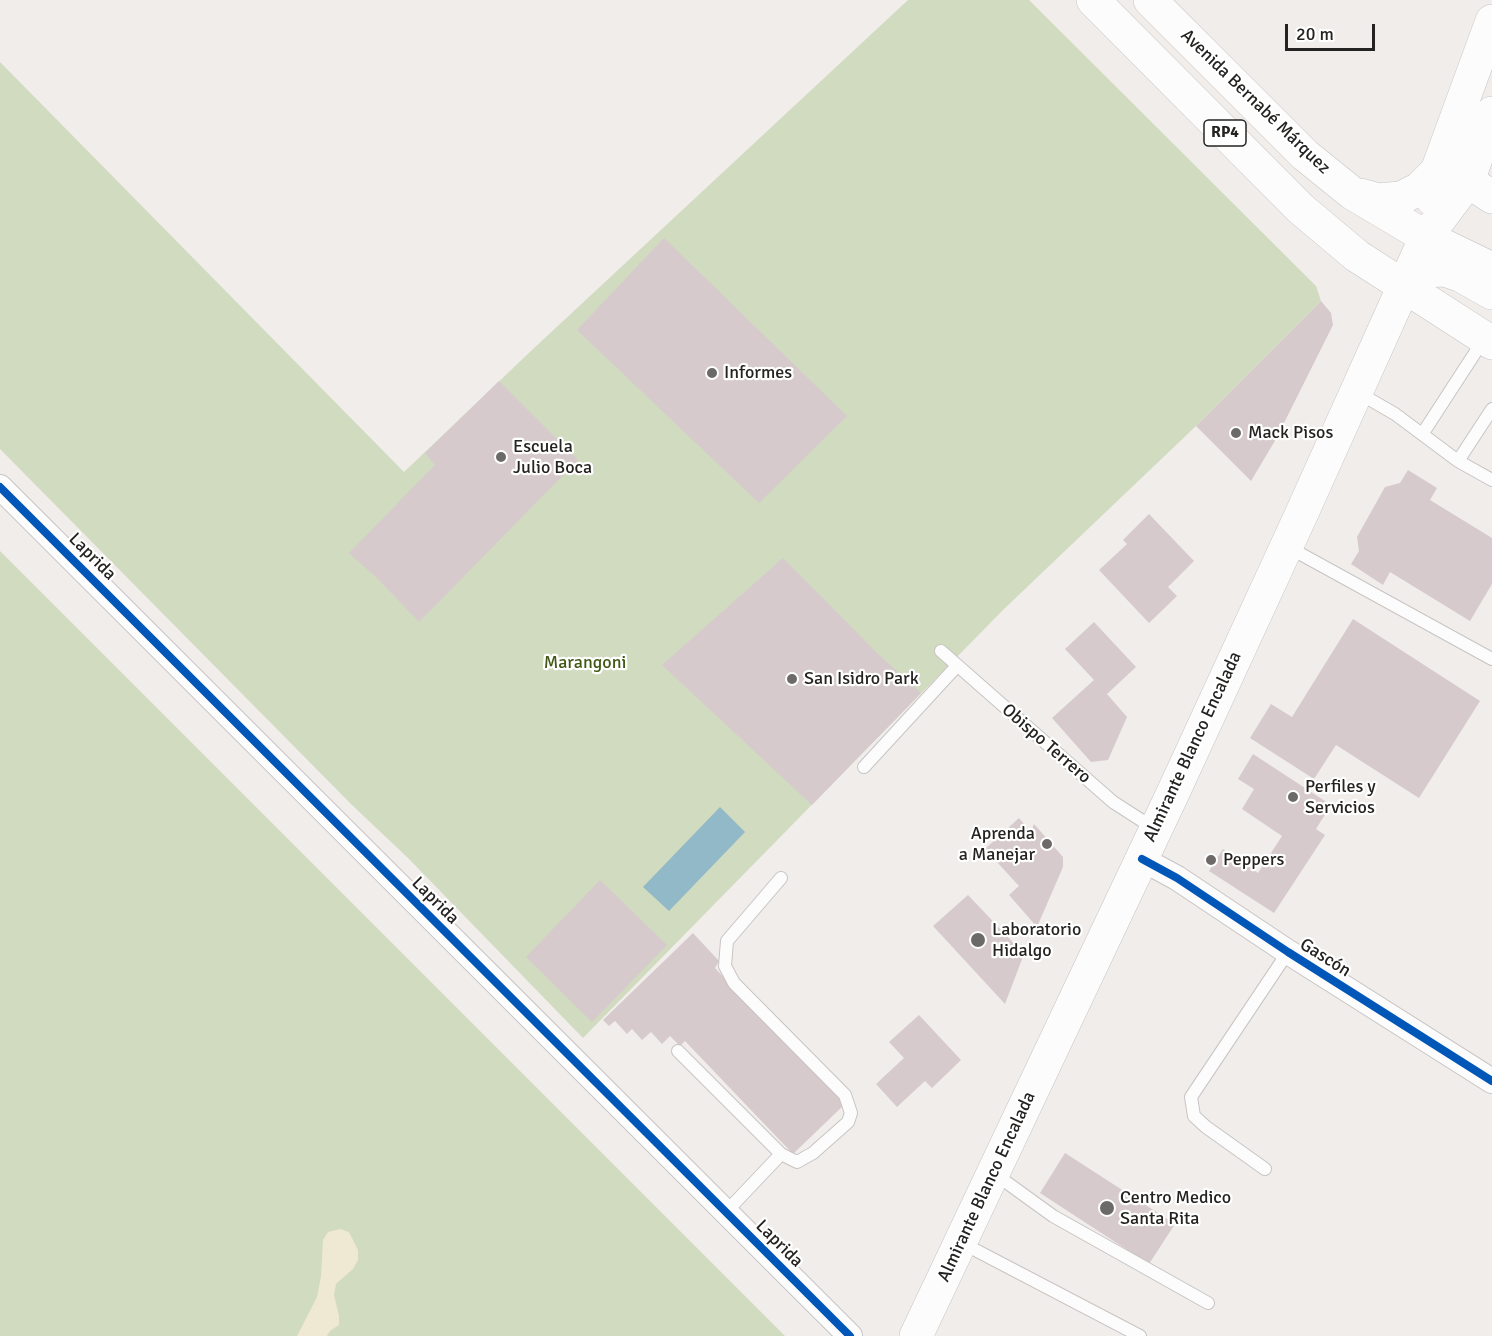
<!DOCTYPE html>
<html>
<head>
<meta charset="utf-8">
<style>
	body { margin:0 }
	#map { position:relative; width:1492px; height:1336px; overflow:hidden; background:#f0edeb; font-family:Signika,sans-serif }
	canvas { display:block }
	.scale { position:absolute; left:1285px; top:24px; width:90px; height:27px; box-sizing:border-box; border:3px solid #252321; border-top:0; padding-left:8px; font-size:18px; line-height:21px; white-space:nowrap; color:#252321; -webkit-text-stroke:4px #fff; paint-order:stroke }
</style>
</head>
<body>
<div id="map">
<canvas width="1492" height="1336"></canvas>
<div class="scale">20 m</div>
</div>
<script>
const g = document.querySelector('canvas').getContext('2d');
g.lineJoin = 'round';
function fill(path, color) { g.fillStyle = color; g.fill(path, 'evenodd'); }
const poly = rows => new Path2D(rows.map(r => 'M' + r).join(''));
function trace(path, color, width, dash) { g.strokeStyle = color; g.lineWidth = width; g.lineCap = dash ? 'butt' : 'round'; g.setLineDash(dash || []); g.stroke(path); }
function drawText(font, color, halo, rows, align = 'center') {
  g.font = font + ' Signika,sans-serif'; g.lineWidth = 4.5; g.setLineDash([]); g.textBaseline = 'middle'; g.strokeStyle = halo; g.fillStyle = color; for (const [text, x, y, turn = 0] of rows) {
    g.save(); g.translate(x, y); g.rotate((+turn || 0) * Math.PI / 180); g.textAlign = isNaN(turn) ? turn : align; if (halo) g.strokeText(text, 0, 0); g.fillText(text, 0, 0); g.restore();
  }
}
fill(poly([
	[908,0,1029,0,1316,286,1321,301,1196,426,1003,610,583,1038,409,859,351,804,0,449,0,62,404,472,532,350],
	[0,551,785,1336,0,1336]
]), '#d1dbc0');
fill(poly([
	[340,1229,349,1232,358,1250,358,1260,353,1269,336,1284,334,1295,339,1316,339,1325,330,1331,327,1336,297,1336,317,1297,321,1276,323,1240,328,1232]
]), '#efe8d3');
fill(poly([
	[720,807,745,832,669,911,643,887]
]), '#92b9c7');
fill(poly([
	[664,238,847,416,759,503,577,330],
	[1321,301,1331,313,1333,325,1276,439,1251,481,1196,426],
	[499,381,578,460,419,622,379,580,349,553,435,465,425,453],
	[1408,470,1437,488,1430,500,1492,538,1492,584,1470,621,1390,572,1383,585,1351,564,1359,551,1357,537,1385,487,1400,483],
	[1149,514,1194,561,1168,587,1177,596,1149,623,1099,570,1127,544,1123,540],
	[783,558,878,654,921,693,812,805,662,665],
	[1353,619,1480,701,1419,798,1336,745,1314,779,1250,738,1271,704,1292,717],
	[1094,622,1136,667,1107,694,1127,717,1108,760,1091,762,1052,718,1094,680,1065,649],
	[1253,754,1331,805,1316,829,1325,835,1274,913,1209,871,1223,849,1258,873,1282,836,1242,809,1254,789,1238,779],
	[1019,818,1031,832,1034,824,1063,857,1063,867,1037,927,1009,895,1019,886,985,849],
	[600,880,667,945,592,1022,526,957],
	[968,895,1024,954,1005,1004,933,926],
	[693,933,719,961,715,968,845,1104,793,1154,685,1041,680,1046,670,1036,662,1044,651,1032,642,1040,632,1029,627,1034,615,1021,609,1026,603,1020],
	[919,1015,961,1060,932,1088,925,1081,897,1107,876,1084,904,1058,889,1042],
	[1065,1153,1175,1224,1149,1264,1040,1193]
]), '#d6cacd');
const lane = poly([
	[1357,392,1395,414,1458,461,1492,480],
	[1423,433,1484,339],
	[1458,461,1492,409],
	[1288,547,1492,659],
	[941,651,1113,802,1155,829],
	[864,767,956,667],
	[678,1051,781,1154],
	[1265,1169,1206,1127,1194,1116,1191,1097,1288,952],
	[995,1174,1053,1216,1208,1303],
	[726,1212,781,1154,797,1162,813,1153,848,1122,851,1113,845,1095,734,983,725,966,727,941,781,878],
	[962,1243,1140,1336]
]);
const street = poly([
	[0,487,850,1336],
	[1142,859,1177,878,1288,952,1492,1081]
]);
const secondary = poly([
	[1468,181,1492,197],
	[1432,199,1437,171,1492,21],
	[916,1336,1172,795,1301,515,1426,237,1468,181,1492,113]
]);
const primary = poly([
	[1093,0,1301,209,1357,256,1492,343],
	[1150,0,1305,155,1352,193,1426,237,1492,269],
	[1360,195,1378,200,1401,198,1419,189,1437,171],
	[1404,285,1410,278,1422,271,1445,270,1460,275,1492,293]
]);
trace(lane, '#c7c4c3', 14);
trace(street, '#c7c4c3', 26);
trace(secondary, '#c7c4c3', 34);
trace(primary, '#c7c4c3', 34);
trace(lane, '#fdfcfc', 12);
trace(street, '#fdfcfc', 24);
trace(secondary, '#fdfcfc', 33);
trace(primary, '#fdfcfc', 33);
trace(poly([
	[0,487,850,1336],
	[1142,859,1177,878,1288,952,1492,1081]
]), '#0057b8', 8);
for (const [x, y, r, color] of [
	[712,373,6,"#6c6a68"],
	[1236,433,6,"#6c6a68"],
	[501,457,6,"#6c6a68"],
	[792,679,6,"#6c6a68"],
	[1293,797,6,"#6c6a68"],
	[1047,844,6,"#6c6a68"],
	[1211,860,6,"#6c6a68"],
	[978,940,8,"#6c6a68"],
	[1107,1208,8,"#6c6a68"]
]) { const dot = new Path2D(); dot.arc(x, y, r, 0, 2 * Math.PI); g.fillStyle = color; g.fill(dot); trace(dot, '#fff', 2); }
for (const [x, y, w] of [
	[1225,133,42]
]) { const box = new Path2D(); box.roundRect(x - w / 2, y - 13, w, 26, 4.5); g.fillStyle = '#fff'; g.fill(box); trace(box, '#252321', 1.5); }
drawText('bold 16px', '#252321', null, [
	["RP4",1225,133]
]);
drawText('18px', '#252321', '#fff', [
	["Avenida Bernabé Márquez",1255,102,44],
	["Laprida",92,557,45],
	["Obispo Terrero",1046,744,41],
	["Almirante Blanco Encalada",1193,747,-65],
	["Laprida",435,901,45],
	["Gascón",1325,958,32],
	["Almirante Blanco Encalada",987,1187,-65],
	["Laprida",779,1244,45]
]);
drawText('18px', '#252321', '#fff', [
	["Informes",724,373],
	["Mack Pisos",1248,433],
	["Escuela",513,447],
	["Julio Boca",513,468],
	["San Isidro Park",804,679],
	["Perfiles y",1305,787],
	["Servicios",1305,808],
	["Aprenda",1035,834,"right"],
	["a Manejar",1035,855,"right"],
	["Peppers",1223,860],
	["Laboratorio",992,930],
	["Hidalgo",992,951],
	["Centro Medico",1120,1198],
	["Santa Rita",1120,1219]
], 'left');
drawText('18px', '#415914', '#fff', [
	["Marangoni",585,663]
]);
</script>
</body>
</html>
